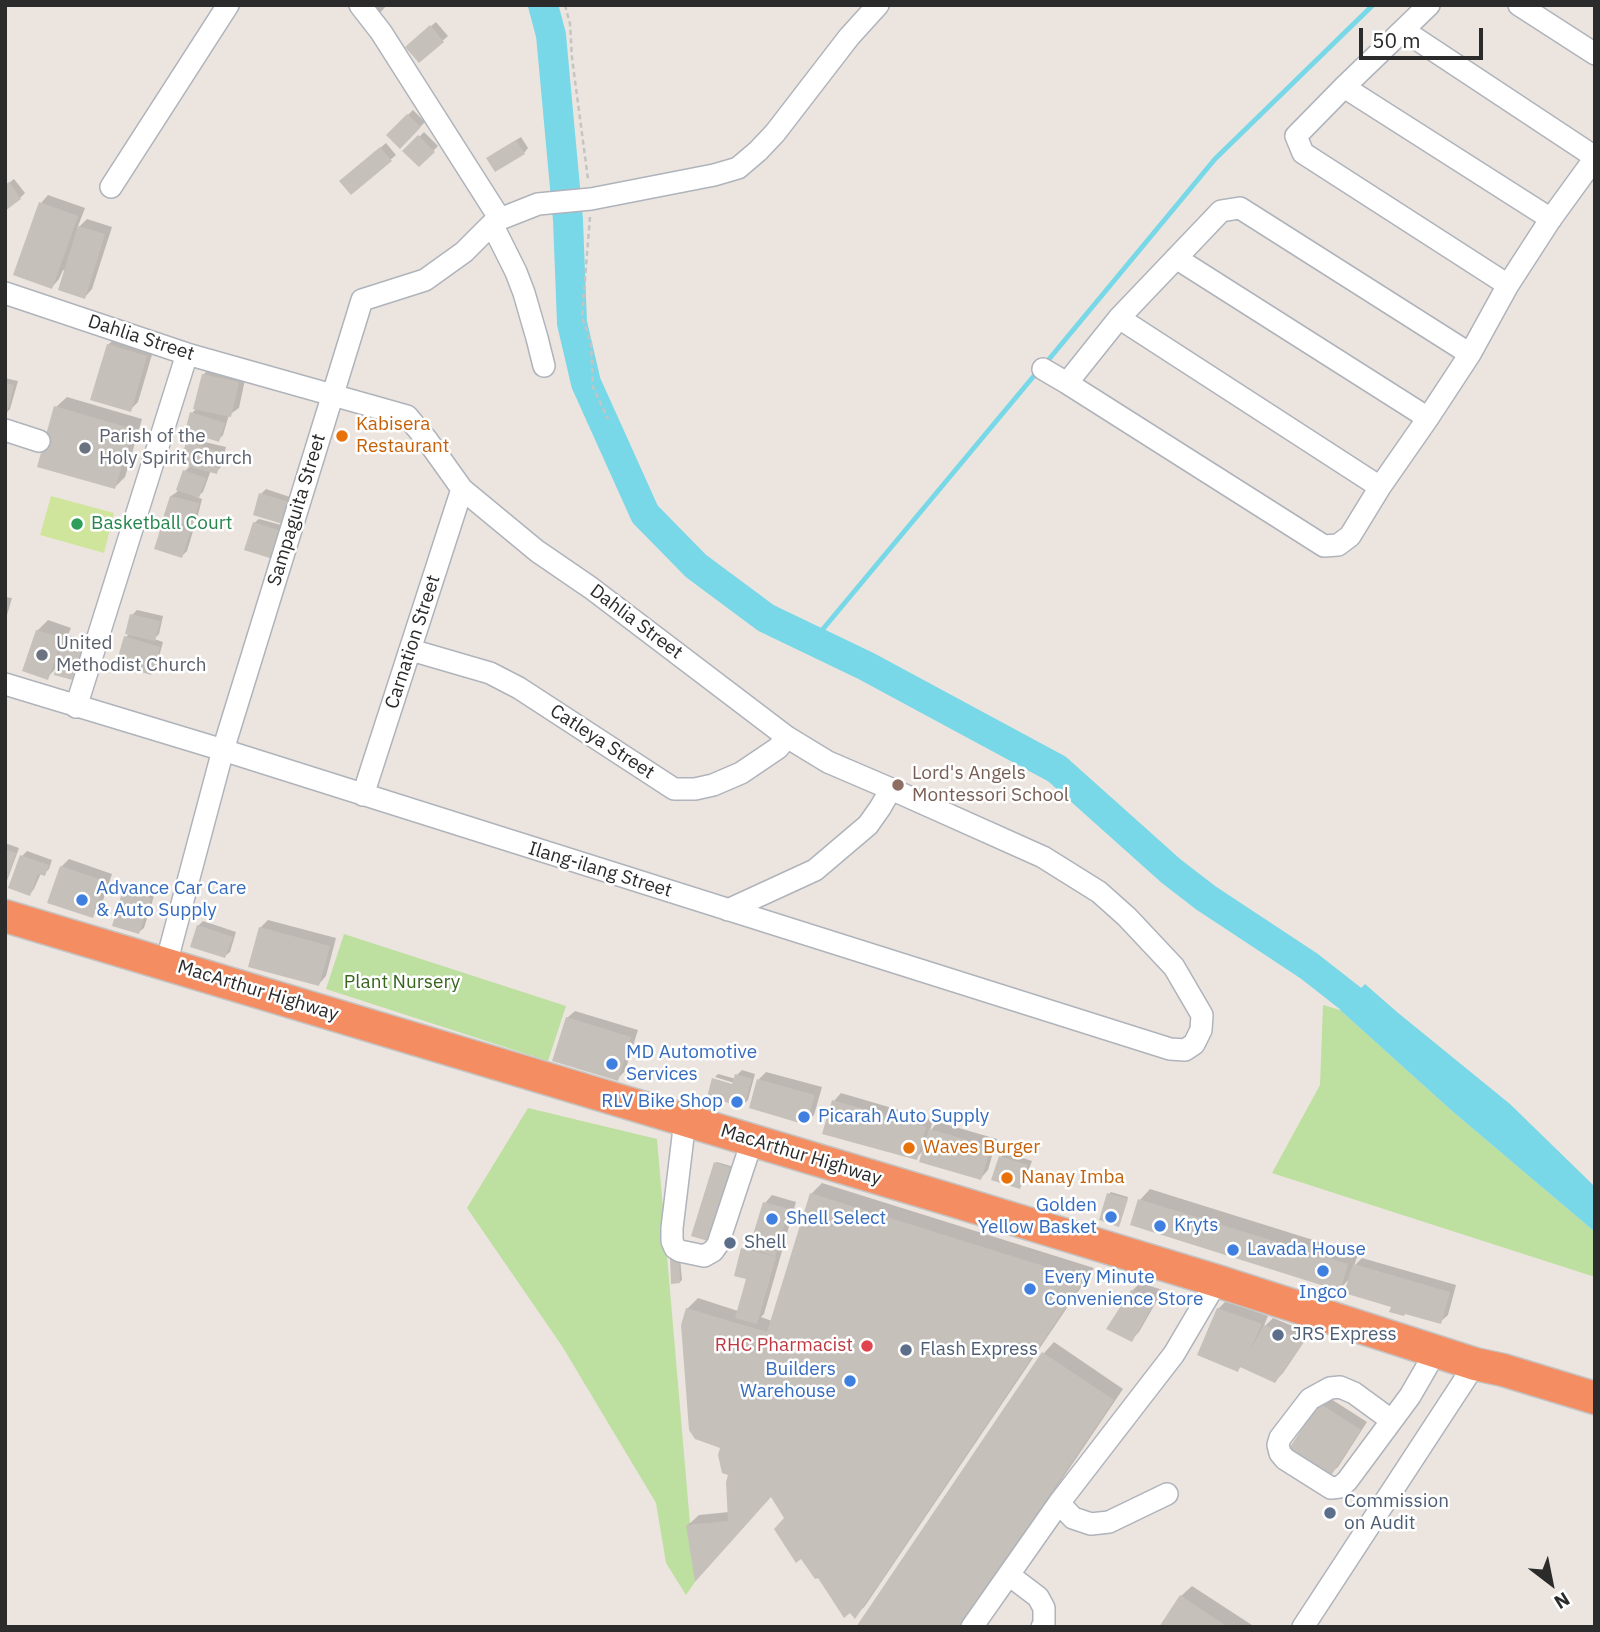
<!DOCTYPE html>
<html>
<head>
<meta charset="utf-8">
<style>
	body { margin:0 }
	#map { position:relative; width:1600px; height:1632px; overflow:hidden; background:#ece5df; font-family:"IBM Plex Sans",sans-serif }
	canvas { display:block }
	.frame { position:absolute; inset:0; border:7px solid #2b2b2b; pointer-events:none }
	.north { position:absolute; left:1516px; top:1548px; width:70px; height:70px; -webkit-text-stroke:5px #fff; paint-order:stroke; rotate:148deg; font-size:19px; font-weight:700; line-height:28px; text-align:center; color:#2b2b2b }
	.north::after { content:''; display:block; margin:auto; width:24px; height:32px; background:#2b2b2b; clip-path:polygon(50% 0,100% 100%,50% 72%,0 100%) }
	.scale { position:absolute; left:1359px; top:28px; width:124px; height:32px; box-sizing:border-box; border:4px solid #2b2b2b; border-top:0; padding-left:9px; font-size:21px; line-height:24px; white-space:nowrap; color:#2b2b2b; -webkit-text-stroke:5px #fff; paint-order:stroke }
</style>
</head>
<body>
<div id="map">
<canvas width="1600" height="1632"></canvas>
<div class="frame"></div>
<div class="north">N</div>
<div class="scale">50 m</div>
</div>
<script>
const g = document.querySelector('canvas').getContext('2d');
g.lineJoin = 'round';
function fill(path, color) { g.fillStyle = color; g.fill(path, 'evenodd'); }
const poly = rows => new Path2D(rows.map(r => 'M' + r).join(''));
function trace(path, color, width, dash) { g.strokeStyle = color; g.lineWidth = width; g.lineCap = dash ? 'butt' : 'round'; g.setLineDash(dash || []); g.stroke(path); }
function drawText(font, color, halo, rows, align = 'center') {
  g.font = font + ' "IBM Plex Sans",sans-serif'; g.lineWidth = 5; g.setLineDash([]); g.textBaseline = 'middle'; g.strokeStyle = halo; g.fillStyle = color; for (const [text, x, y, turn = 0] of rows) {
    g.save(); g.translate(x, y); g.rotate((+turn || 0) * Math.PI / 180); g.textAlign = isNaN(turn) ? turn : align; if (halo) g.strokeText(text, 0, 0); g.fillText(text, 0, 0); g.restore();
  }
}
fill(poly([
	[344,934,566,1006,548,1061,326,989],
	[1323,1005,1340,1010,1452,1111,1595,1232,1595,1277,1272,1173,1320,1085],
	[528,1108,657,1139,695,1582,686,1595,666,1563,656,1503,562,1346,467,1208]
]), '#bddf9f');
fill(poly([
	[51,496,114,513,104,553,40,535]
]), '#d0e59c');
fill(poly([
	[1365,984,1397,1012,1510,1104,1586,1178,1595,1187,1595,1232,1452,1111,1340,1010]
]), '#79d8e7');
fill(poly([
	[365,5,387,5,378,15],
	[436,22,448,36,419,61,412,42],
	[413,110,425,122,400,147,388,135],
	[424,132,438,146,419,165,405,151],
	[521,137,528,148,524,153,493,154],
	[386,143,396,155,351,193,346,177],
	[14,179,25,193,20,198,5,186],
	[48,195,85,208,77,229,87,219,112,227,92,289,85,297,66,271,63,270,59,279,52,287,41,203],
	[116,337,154,348,138,402,130,410,108,345],
	[211,367,246,375,239,408,229,415,223,435,218,440,192,413,195,410,203,375],
	[5,378,18,381,10,409,5,414],
	[67,397,142,419,125,477,115,487,56,407],
	[192,439,226,447,221,467,216,472,211,470,203,492,197,497,202,499,197,519,190,526,194,528,187,551,182,556,163,525,170,518,171,496,177,492,185,471,191,465,187,443],
	[266,489,296,499,290,518,261,494],
	[259,519,285,526,277,552,254,523],
	[5,597,12,598,5,622],
	[137,610,163,616,159,634,154,639,163,642,156,668,151,673,126,637,130,633,132,615],
	[48,620,71,628,68,635,94,642,57,667,47,678,37,631],
	[5,843,19,848,5,886],
	[27,851,52,860,49,869,44,874,41,873,34,889,30,894,10,887,22,856],
	[69,859,112,874,100,909,92,916,61,867],
	[130,885,155,893,144,928,139,932,125,890],
	[268,920,336,938,326,976,319,984,260,928],
	[203,921,236,932,230,952,225,956,198,926],
	[575,1011,638,1030,625,1071,617,1079,567,1018],
	[742,1070,755,1074,748,1100,743,1105,709,1096,714,1078,714,1081,740,1088,741,1085,715,1077,718,1074,736,1079,737,1075],
	[766,1072,822,1087,814,1115,806,1123,751,1107,759,1079],
	[841,1093,933,1120,930,1131,938,1122,997,1139,988,1170,981,1178,925,1149,916,1158,834,1101],
	[1005,1152,1032,1161,1024,1182,1020,1187,1001,1157],
	[717,1162,734,1167,712,1238,715,1163],
	[822,1183,1094,1268,865,1606,855,1616,786,1518,772,1495,705,1569,688,1525,699,1515,729,1512,730,1474,687,1309,698,1298,738,1311,748,1278,743,1249,751,1241,753,1241,765,1203,772,1195,796,1202,764,1314,761,1317,772,1321,811,1194],
	[1150,1189,1358,1254,1354,1266,1362,1258,1456,1285,1448,1315,1440,1322,1393,1305,1351,1277,1340,1289,1140,1200],
	[1111,1192,1128,1197,1120,1223,1109,1194],
	[680,1257,682,1280,680,1282,671,1260,673,1258],
	[1140,1283,1163,1290,1139,1332,1132,1339,1132,1291],
	[1226,1301,1268,1316,1263,1328,1273,1318,1310,1333,1283,1373,1275,1381,1242,1366,1237,1370,1218,1309],
	[1054,1342,1123,1389,962,1627,858,1627,1044,1353],
	[1328,1397,1367,1422,1338,1467,1330,1474,1320,1404],
	[1192,1586,1255,1627,1161,1627,1181,1596]
]), '#0003');
trace(poly([
	[1045,364,1215,159,1373,5],
	[813,641,1038,371]
]), '#79d8e7', 5);
trace(poly([
	[543,5,551,35,568,220,572,323,586,383,645,514,696,566,766,618,866,666,1057,769,1171,871,1206,898,1309,966,1383,1024]
]), '#79d8e7', 30);
fill(poly([
	[430,25,444,42,419,63,405,47],
	[407,114,421,127,400,149,386,135],
	[418,135,435,152,419,167,402,151],
	[516,140,525,154,495,172,486,158],
	[380,147,392,161,351,195,339,181],
	[9,182,21,199,5,211,5,185],
	[39,202,78,216,52,289,13,275],
	[78,226,105,234,85,299,58,290],
	[107,344,147,356,131,412,90,400],
	[202,374,239,382,231,417,193,409],
	[5,383,14,385,6,416,5,416],
	[54,406,133,429,115,489,37,467],
	[190,412,225,423,219,442,185,431],
	[186,442,222,452,217,474,180,464],
	[183,470,206,478,199,498,176,490],
	[259,493,292,503,286,525,253,515],
	[170,496,199,503,192,526,163,518],
	[253,522,281,531,273,559,244,550],
	[162,524,190,532,182,558,154,549],
	[130,614,160,621,155,641,125,634],
	[36,630,62,638,48,680,22,671],
	[124,636,160,647,151,675,116,664],
	[63,639,90,647,80,682,54,675],
	[5,849,16,853,6,881,5,881],
	[20,855,49,865,45,876,38,874,30,896,8,888],
	[60,866,105,881,93,918,47,903],
	[123,889,151,898,139,934,112,926],
	[197,925,233,937,225,958,190,947],
	[259,927,330,946,319,986,248,967],
	[566,1017,631,1037,618,1081,552,1061],
	[735,1074,752,1079,743,1107,707,1097,712,1078,732,1084],
	[757,1079,815,1095,806,1125,749,1108],
	[832,1100,926,1127,917,1160,822,1134],
	[929,1129,991,1147,981,1180,919,1162],
	[999,1156,1028,1165,1020,1189,991,1180],
	[714,1162,734,1169,711,1242,691,1236],
	[810,1193,1085,1279,855,1619,850,1613,844,1618,818,1578,815,1579,801,1559,796,1563,774,1529,784,1518,771,1497,695,1582,686,1525,728,1521,726,1482,728,1475,722,1473,718,1455,720,1448,695,1439,689,1430,681,1325,686,1308,767,1332],
	[1107,1193,1128,1199,1119,1227,1099,1220],
	[1138,1199,1348,1264,1340,1291,1130,1225],
	[763,1202,789,1209,775,1256,749,1248],
	[741,1248,776,1257,757,1324,735,1318,746,1279,734,1276],
	[679,1258,680,1283,671,1284,670,1259],
	[1353,1264,1450,1292,1441,1324,1405,1314,1404,1316,1389,1312,1391,1307,1344,1293],
	[1131,1290,1157,1298,1132,1342,1106,1329],
	[1217,1308,1262,1324,1247,1356,1264,1325,1304,1341,1275,1383,1240,1367,1238,1372,1197,1355],
	[1042,1352,1114,1400,960,1627,856,1627],
	[1319,1403,1361,1430,1330,1477,1288,1450],
	[1180,1595,1228,1627,1159,1627]
]), '#c5c0ba');
const minor = poly([
	[360,5,381,32,500,219],
	[1429,5,1344,87,1296,136,1303,153,1508,285],
	[1519,5,1595,54],
	[1403,30,1595,157],
	[1344,87,1551,219],
	[111,187,228,5],
	[492,224,516,272,524,293,537,338,544,366],
	[1176,258,1428,418],
	[5,293,187,354,407,416,427,440,462,489,537,551,591,588,787,737,828,762,891,789,1043,857,1099,892,1127,917,1174,967,1202,1015,1201,1030,1194,1044,1185,1050,1170,1049,223,750,5,684],
	[1119,318,1380,487],
	[1043,369,1067,383,1324,546,1338,545,1350,536,1380,487,1428,418,1470,354,1508,285,1550,220,1595,158],
	[1067,383,1119,318,1221,211,1240,208,1470,354],
	[5,430,39,441],
	[411,650,490,673,519,688,674,789,695,789,713,785,741,773,778,748,787,737],
	[76,707,187,354],
	[363,795,462,489],
	[728,910,815,870,868,825,880,808,891,789],
	[166,964,223,750,362,300,425,280,464,252,492,224,500,219,538,204,591,199,714,175,738,168,758,151,775,133,849,37,878,5],
	[685,1120,672,1228,672,1241,675,1248,680,1251,704,1256,713,1251,718,1244,752,1141],
	[1391,1420,1354,1393,1340,1387,1330,1388,1310,1399,1280,1438,1278,1445,1280,1453,1285,1459,1331,1488,1340,1487,1347,1481,1410,1396,1436,1351],
	[1059,1503,1073,1518,1091,1524,1109,1522,1167,1494],
	[1009,1575,1038,1597,1044,1608,1044,1624,1042,1627],
	[972,1627,1059,1503,1174,1354,1217,1281],
	[1303,1627,1475,1364]
]);
const highway = poly([
	[5,916,951,1200,1217,1281,1475,1364,1503,1370,1595,1398]
]);
trace(minor, '#afb3bb', 24);
trace(highway, '#c4c4c4', 35);
trace(poly([
	[565,5,570,24,572,58,588,179],
	[590,217,582,317,591,343,593,387,608,419]
]), '#c4c4c4', 2.5, [5, 3.5]);
trace(minor, '#fff', 21);
trace(highway, '#f48e62', 32);
for (const [x, y, r, color] of [
	[342,436,7,"#e8710a"],
	[85,448,7,"#6b7280"],
	[77,524,7,"#2e9e5b"],
	[42,655,7,"#6b7280"],
	[898,785,7,"#8d6e63"],
	[82,900,7,"#3f7fe0"],
	[612,1064,7,"#3f7fe0"],
	[737,1102,7,"#3f7fe0"],
	[804,1117,7,"#3f7fe0"],
	[909,1148,7,"#e8710a"],
	[1007,1178,7,"#e8710a"],
	[1111,1217,7,"#3f7fe0"],
	[772,1219,7,"#3f7fe0"],
	[1160,1226,7,"#3f7fe0"],
	[730,1243,7,"#5c6f8a"],
	[1233,1250,7,"#3f7fe0"],
	[1323,1271,7,"#3f7fe0"],
	[1030,1289,7,"#3f7fe0"],
	[1278,1335,7,"#5c6f8a"],
	[867,1346,7,"#e0444e"],
	[906,1350,7,"#5c6f8a"],
	[850,1381,7,"#3f7fe0"],
	[1330,1513,7,"#5c6f8a"]
]) { const dot = new Path2D(); dot.arc(x, y, r, 0, 2 * Math.PI); g.fillStyle = color; g.fill(dot); trace(dot, '#fff', 2.5); }
drawText('19px', '#2b2b2b', '#fff', [
	["Dahlia Street",141,338,18],
	["Sampaguita Street",297,510,-73],
	["Dahlia Street",636,622,37],
	["Carnation Street",413,642,-72],
	["Catleya Street",602,742,33],
	["Ilang-ilang Street",600,870,17],
	["MacArthur Highway",258,991,17],
	["MacArthur Highway",801,1155,17]
]);
drawText('19px', '#c56008', '#fff', [
	["Kabisera",356,425],
	["Restaurant",356,447],
	["Waves Burger",923,1148],
	["Nanay Imba",1021,1178]
], 'left');
drawText('19px', '#5b616d', '#fff', [
	["Parish of the",99,437],
	["Holy Spirit Church",99,459],
	["United",56,644],
	["Methodist Church",56,666]
], 'left');
drawText('19px', '#27864d', '#fff', [
	["Basketball Court",91,524]
], 'left');
drawText('19px', '#785e54', '#fff', [
	["Lord's Angels",912,774],
	["Montessori School",912,796]
], 'left');
drawText('19px', '#366cbe', '#fff', [
	["Advance Car Care",96,889],
	["& Auto Supply",96,911],
	["MD Automotive",626,1053],
	["Services",626,1075],
	["RLV Bike Shop",723,1102,"right"],
	["Picarah Auto Supply",818,1117],
	["Golden",1097,1206,"right"],
	["Yellow Basket",1097,1228,"right"],
	["Shell Select",786,1219],
	["Kryts",1174,1226],
	["Lavada House",1247,1250],
	["Every Minute",1044,1278],
	["Convenience Store",1044,1300],
	["Ingco",1323,1293,"center"],
	["Builders",836,1370,"right"],
	["Warehouse",836,1392,"right"]
], 'left');
drawText('19px', '#37651f', '#fff', [
	["Plant Nursery",402,983]
]);
drawText('19px', '#4e5e75', '#fff', [
	["Shell",744,1243],
	["JRS Express",1292,1335],
	["Flash Express",920,1350],
	["Commission",1344,1502],
	["on Audit",1344,1524]
], 'left');
drawText('19px', '#be3a42', '#fff', [
	["RHC Pharmacist",853,1346]
], 'right');
</script>
</body>
</html>
